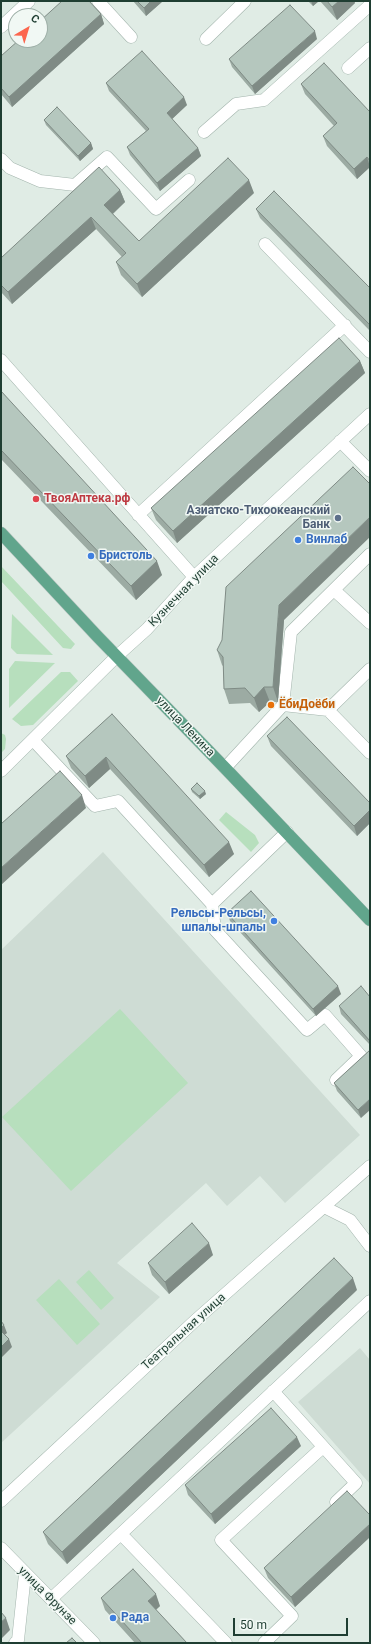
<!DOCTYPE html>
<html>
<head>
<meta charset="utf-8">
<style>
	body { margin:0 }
	#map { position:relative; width:371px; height:1644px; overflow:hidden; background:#e0ece5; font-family:Roboto,sans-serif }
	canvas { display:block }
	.frame { position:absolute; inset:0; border:2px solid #1f3e32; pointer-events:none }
	.north { position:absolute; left:8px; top:8px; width:40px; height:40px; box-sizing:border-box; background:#f1f8f4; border:1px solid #9daea6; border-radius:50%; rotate:38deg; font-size:11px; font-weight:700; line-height:16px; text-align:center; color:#1f3e32 }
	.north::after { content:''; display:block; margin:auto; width:14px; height:18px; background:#fc664e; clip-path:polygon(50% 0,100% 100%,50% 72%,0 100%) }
	.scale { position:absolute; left:233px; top:1618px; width:115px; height:18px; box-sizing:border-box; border:2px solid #1f3e32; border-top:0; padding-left:5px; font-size:12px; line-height:14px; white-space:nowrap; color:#1f3e32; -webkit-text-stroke:3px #f1f8f4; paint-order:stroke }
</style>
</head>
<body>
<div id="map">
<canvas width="371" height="1644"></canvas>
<div class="frame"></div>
<div class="north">С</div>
<div class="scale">50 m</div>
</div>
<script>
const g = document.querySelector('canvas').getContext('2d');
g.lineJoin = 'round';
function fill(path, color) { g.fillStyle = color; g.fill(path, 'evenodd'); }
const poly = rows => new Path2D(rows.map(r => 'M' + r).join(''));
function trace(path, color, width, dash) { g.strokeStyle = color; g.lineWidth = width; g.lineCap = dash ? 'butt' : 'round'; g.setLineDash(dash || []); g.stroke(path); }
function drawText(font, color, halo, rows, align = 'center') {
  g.font = font + ' Roboto,sans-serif'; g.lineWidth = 3; g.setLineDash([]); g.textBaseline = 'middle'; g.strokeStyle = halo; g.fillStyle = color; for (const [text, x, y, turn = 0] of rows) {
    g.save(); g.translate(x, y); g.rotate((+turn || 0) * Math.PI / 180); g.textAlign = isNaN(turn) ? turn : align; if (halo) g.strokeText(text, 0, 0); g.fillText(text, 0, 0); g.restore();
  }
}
fill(poly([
	[103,852,360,1135,285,1203,260,1176,227,1206,206,1183,117,1263,160,1297,1,1443,1,950],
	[360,1348,370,1360,370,1484,298,1402]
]), '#cedcd4');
fill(poly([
	[1,566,75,644,71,649,63,648,1,581],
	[12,614,53,655,17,654,11,648],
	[15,661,55,663,9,708,9,669],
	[61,672,70,672,78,681,33,725,21,726,12,719],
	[1,733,5,735,6,739,5,749,2,752],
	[226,812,255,835,259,843,251,852,219,820],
	[120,1009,188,1083,71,1191,2,1117],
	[89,1270,114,1298,101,1310,76,1282],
	[59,1279,100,1324,77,1345,36,1300]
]), '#b7dfbd');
const minor = poly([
	[98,1,131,37],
	[1,27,29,1],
	[206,39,245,1],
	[348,68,370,48],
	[204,132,236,104,264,100,370,5],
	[1,159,10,168,40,181,75,185,107,157,156,209,189,180],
	[265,244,370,352],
	[1,360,194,577],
	[340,441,370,471],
	[138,515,345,325],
	[334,590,370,623],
	[283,705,328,710,370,753],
	[328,710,370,669],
	[33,740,95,806,118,801,212,904,215,930,307,1030,325,1015,361,1056,336,1080],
	[225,768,283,705,291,632,370,554],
	[1,771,117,656,147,629,194,577,370,414],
	[212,904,287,832],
	[324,1207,350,1220,370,1246],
	[273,1391,356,1483,336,1502],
	[1,1501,198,1318,370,1166],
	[121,1534,226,1643],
	[1,1548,94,1643],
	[51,1599,370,1301],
	[15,1643,18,1640,25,1574],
	[264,1643,292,1616,221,1540,323,1447]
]);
const major = poly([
	[1,533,97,636,225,768,370,920]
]);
trace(minor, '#a2b4ac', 13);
trace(major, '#c0c9c6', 13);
trace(minor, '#fff', 12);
trace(major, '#61a58c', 12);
fill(poly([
	[133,1,163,1,146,16],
	[308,1,319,1,313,6],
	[320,1,354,1,355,3,337,20],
	[101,14,104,24,12,107,1,94,1,56],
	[317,39,255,94,232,67,229,59],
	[106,83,187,105,172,119,198,148,201,156,160,191,130,155,127,147,146,131,109,91],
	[301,84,370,112,370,167,357,179,327,146,323,136,334,126,305,94],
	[44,120,91,143,93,149,80,161,46,125],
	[120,190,125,202,113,214,139,241,254,193,142,297,121,275,116,262,122,257,96,229,12,304,1,292,1,258],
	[256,209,370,288,370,331,260,218],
	[360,361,365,373,177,543,156,520,151,508],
	[1,391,162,575,136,600,1,459],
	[284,620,278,702,270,702,259,712,250,703,229,704,224,689,223,666,222,665,217,650],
	[112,714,234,854,209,877,110,769,89,788,71,768,66,756],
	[267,736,370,803,370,823,357,836,271,746],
	[191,789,206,794,200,799,192,792],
	[227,913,341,994,316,1016,230,921],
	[370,997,370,1045,341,1014,339,1006],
	[370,1050,361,1118,337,1091,334,1083],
	[213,1255,169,1294,152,1275,148,1263],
	[357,1290,67,1564,48,1544,43,1532],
	[301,1446,215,1524,188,1495,185,1485],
	[370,1515,370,1537,295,1607,268,1578,264,1568],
	[101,1598,160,1606,156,1610,187,1643,135,1643,105,1610]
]), '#9caba3');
fill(poly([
	[151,1,163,1,146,16,144,8],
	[311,1,319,1,313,6],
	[339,1,354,1,355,3,337,20,332,7],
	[101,14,104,24,12,107,9,97],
	[315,31,317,39,255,94,252,86],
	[184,97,187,105,170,121,167,113],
	[91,143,93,149,80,161,78,156],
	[198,148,201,156,160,191,157,183],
	[367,157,370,167,357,179,354,169],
	[249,180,254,193,142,297,137,284],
	[120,190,125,202,109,217,104,205],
	[91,217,96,229,12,304,8,292],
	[360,361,365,373,177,543,173,531],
	[370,517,370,537,284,620,278,702,273,687,279,605],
	[157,561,162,575,136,600,131,586],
	[264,687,270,702,259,712,254,698],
	[106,757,110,769,89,788,85,776],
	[205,791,206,794,200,799,199,796],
	[82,795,86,808,1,885,1,868],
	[370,810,370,823,357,836,354,826],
	[229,842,234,854,209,877,204,865],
	[338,986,341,994,316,1016,313,1009],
	[370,1099,370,1110,361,1118,358,1110],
	[209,1243,213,1255,169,1294,165,1282],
	[353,1278,357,1290,67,1564,62,1552],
	[4,1325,7,1333,2,1337,1,1334,1,1328],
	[9,1339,12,1347,1,1358,1,1347],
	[297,1437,301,1446,215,1524,211,1514],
	[370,1524,370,1537,295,1607,291,1597],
	[156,1594,160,1606,152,1613,148,1601],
	[6,1618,10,1630,1,1639,1,1622]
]), '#7f8b85');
const building = poly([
	[62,1,89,1,101,14,9,97,1,88,1,56,19,40,40,40,40,21,62,1],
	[137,1,151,1,144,8,137,1],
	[327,1,339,1,332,7,327,1],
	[290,5,315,31,252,86,229,59,290,5],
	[142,51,184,97,167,113,198,148,157,183,127,147,149,129,106,83,142,51],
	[324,63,370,112,370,161,367,157,354,169,323,136,337,123,301,84,324,63],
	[57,107,91,143,78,156,44,120,57,107],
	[228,158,249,180,137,284,116,262,126,253,91,217,8,292,1,285,1,258,99,167,120,190,104,205,139,241,228,158],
	[274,191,370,288,370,325,256,209,274,191],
	[339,338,360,361,173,531,151,508,339,338],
	[1,391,157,561,131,586,1,450,1,391],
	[353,467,370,484,370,517,279,605,273,687,264,687,254,698,245,688,224,689,223,657,217,650,222,640,226,587,353,467],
	[112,714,229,842,204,865,106,757,85,776,66,756,112,714],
	[287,717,370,803,370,810,354,826,267,736,287,717],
	[60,771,82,795,1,868,1,824,60,771],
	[197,783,205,791,199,796,191,789,197,783],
	[251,891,338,986,313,1009,227,913,251,891],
	[361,986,370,997,370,1041,339,1006,361,986],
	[370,1050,370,1099,358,1110,334,1083,370,1050],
	[192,1223,209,1243,165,1282,148,1263,192,1223],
	[334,1258,353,1278,62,1552,43,1532,334,1258],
	[1,1321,4,1325,1,1328,1,1321],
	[1,1331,9,1339,1,1347,1,1331],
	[271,1408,297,1437,211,1514,185,1485,271,1408],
	[347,1491,370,1515,370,1524,291,1597,264,1568,347,1491],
	[133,1569,156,1594,148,1601,187,1643,142,1643,101,1598,133,1569],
	[1,1612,6,1618,1,1622,1,1612],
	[72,1638,77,1643,66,1643,72,1638]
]);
fill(building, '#b5c7be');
trace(building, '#7f8b85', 1);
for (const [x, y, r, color] of [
	[36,499,4,"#e0444e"],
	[338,518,4,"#5c6f8a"],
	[298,540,4,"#3f7fe0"],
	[91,556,4,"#3f7fe0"],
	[271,705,4,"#e8710a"],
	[274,921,4,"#3f7fe0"],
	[113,1618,4,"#3f7fe0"]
]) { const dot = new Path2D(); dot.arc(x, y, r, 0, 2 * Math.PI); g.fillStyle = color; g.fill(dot); trace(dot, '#f1f8f4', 1.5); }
drawText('bold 12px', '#be3a42', '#f1f8f4', [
	["ТвояАптека.рф",44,499]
], 'left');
drawText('bold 12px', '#4e5e75', '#f1f8f4', [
	["Азиатско-Тихоокеанский",330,511],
	["Банк",330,525]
], 'right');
drawText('bold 12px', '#366cbe', '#f1f8f4', [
	["Винлаб",306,540],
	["Бристоль",99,556],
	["Рельсы-Рельсы,",266,914,"right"],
	["шпалы-шпалы",266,928,"right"],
	["Рада",121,1618]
], 'left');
drawText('12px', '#1f3e32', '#f1f8f4', [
	["Кузнечная улица",184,591,-46],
	["улица Ленина",185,727,46],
	["Театральная улица",184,1332,-42],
	["улица Фрунзе",47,1596,45]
]);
drawText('bold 12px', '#c56008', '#f1f8f4', [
	["ЁбиДоёби",279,705]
], 'left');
</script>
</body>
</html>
